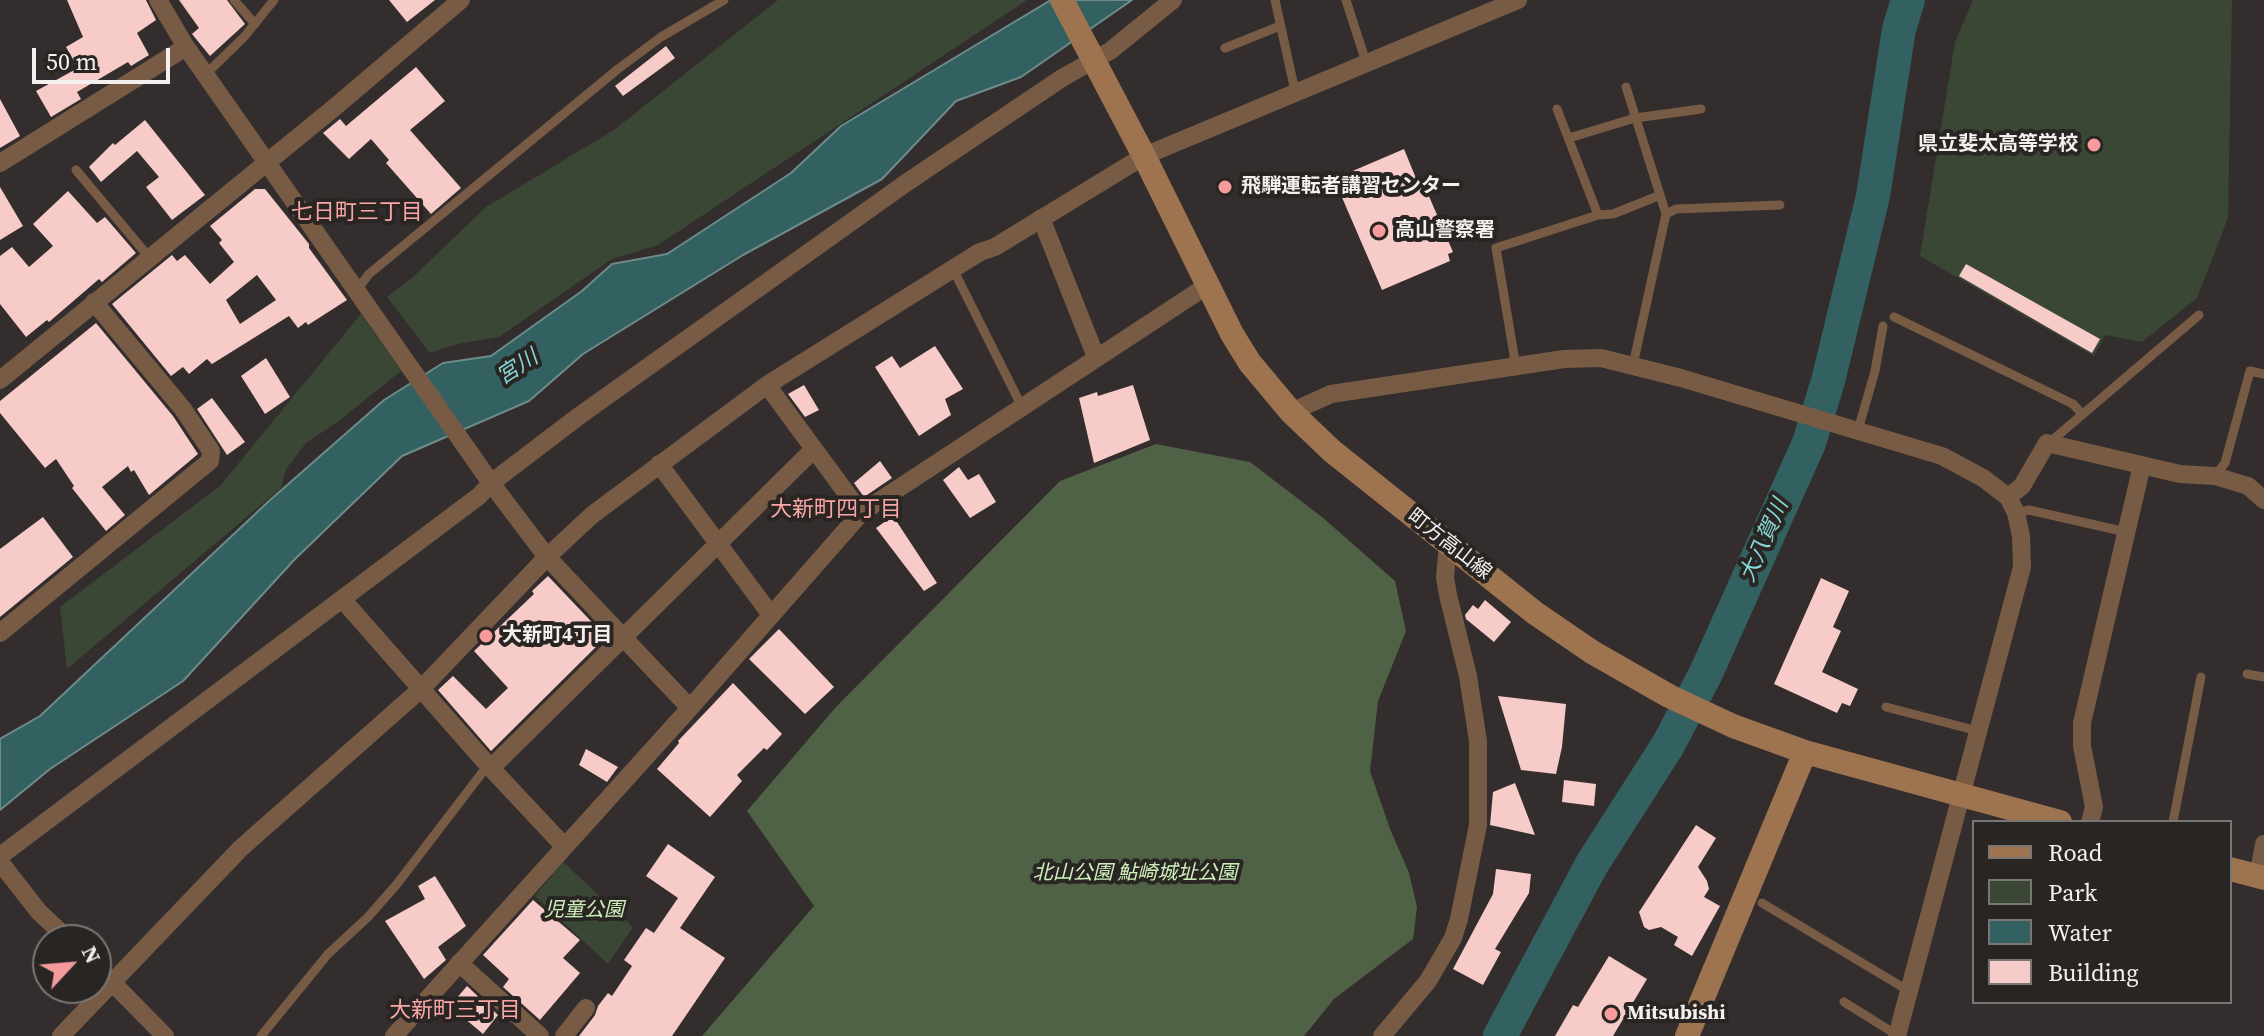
<!DOCTYPE html>
<html>
<head>
<meta charset="utf-8">
<style>
	body { margin:0 }
	#map { position:relative; width:2264px; height:1036px; overflow:hidden; background:#332e2d; font-family:"Source Serif 4",serif }
	canvas { display:block }
	.legend { position:absolute; left:1972px; top:820px; width:260px; height:184px; box-sizing:border-box; background:#292523; border:2px solid #7a7675; margin:0; padding:10px 14px; list-style:none; font-size:24px; color:#f3f0ef }
	.legend li { display:flex; align-items:center; gap:16px; height:40px }
	.legend b { width:40px; border:2px solid #7a7675 }
	.north { position:absolute; left:32px; top:924px; width:80px; height:80px; box-sizing:border-box; background:#292523; border:2px solid #7a7675; border-radius:50%; rotate:64deg; font-size:22px; font-weight:700; line-height:32px; text-align:center; color:#f3f0ef }
	.north::after { content:''; display:block; margin:auto; width:28px; height:36px; background:#f59b9c; clip-path:polygon(50% 0,100% 100%,50% 72%,0 100%) }
	.scale { position:absolute; left:32px; top:48px; width:138px; height:36px; box-sizing:border-box; border:4px solid #f3f0ef; border-top:0; padding-left:10px; font-size:24px; line-height:28px; white-space:nowrap; color:#f3f0ef; -webkit-text-stroke:6px #292523; paint-order:stroke }
</style>
</head>
<body>
<div id="map">
<canvas width="2264" height="1036"></canvas>
<ul class="legend">
<li><b style="height:10px;background:#9e734f"></b>Road</li>
<li><b style="height:22px;background:#3b4735"></b>Park</li>
<li><b style="height:22px;background:#336060"></b>Water</li>
<li><b style="height:22px;background:#f7cbc7"></b>Building</li>
</ul>
<div class="north">N</div>
<div class="scale">50 m</div>
</div>
<script>
const g = document.querySelector('canvas').getContext('2d');
g.lineJoin = 'round';
function fill(path, color) { g.fillStyle = color; g.fill(path, 'evenodd'); }
const poly = rows => new Path2D(rows.map(r => 'M' + r).join(''));
function trace(path, color, width, dash) { g.strokeStyle = color; g.lineWidth = width; g.lineCap = dash ? 'butt' : 'round'; g.setLineDash(dash || []); g.stroke(path); }
function drawText(font, color, halo, rows, align = 'center') {
  g.font = font + ' "Source Serif 4","Noto Sans JP",serif'; g.lineWidth = 8; g.setLineDash([]); g.textBaseline = 'middle'; g.strokeStyle = halo; g.fillStyle = color; for (const [text, x, y, turn = 0] of rows) {
    g.save(); g.translate(x, y); g.rotate((+turn || 0) * Math.PI / 180); g.textAlign = isNaN(turn) ? turn : align; if (halo) g.strokeText(text, 0, 0); g.fillText(text, 0, 0); g.restore();
  }
}
fill(poly([
	[778,0,1027,0,658,245,612,259,499,337,457,344,430,353,387,297,413,277,486,207,614,130],
	[1973,0,2232,0,2228,218,2197,298,2142,342,2105,335,2094,356,1920,256,1955,42],
	[361,314,401,371,340,420,306,443,286,469,281,488,67,669,60,607,220,486],
	[563,862,633,927,608,964,535,896]
]), '#3b4735');
fill(poly([
	[1156,444,1250,462,1322,517,1395,581,1406,631,1378,701,1370,771,1390,829,1409,873,1417,907,1413,939,1334,999,1304,1036,702,1036,814,906,747,811,836,707,1060,481]
]), '#506246');
const water = poly([
	[1051,0,1132,0,1021,77,956,101,882,179,743,255,583,354,529,401,402,456,295,559,183,681,50,769,0,810,0,739,40,716,269,501,384,400,443,363,491,356,582,291,612,264,667,254,791,173,841,126,1051,0]
]);
fill(water, '#336060');
trace(water, '#6d8b8b', 2);
trace(poly([
	[1500,1036,1592,864,1668,745,1706,673,1809,443,1828,381,1873,196,1899,29,1908,0]
]), '#336060', 34);
fill(poly([
	[67,0,146,0,156,20,137,33,149,55,131,66,128,62,77,92,81,99,51,117,36,91,78,68,66,47,83,37],
	[179,0,227,0,245,24,210,56,192,34,199,28],
	[389,0,435,0,407,22],
	[666,46,675,58,623,96,615,86],
	[416,67,445,101,410,130,461,188,431,214,386,163,389,160,371,139,349,159,323,133,340,119,346,126],
	[0,99,20,136,0,148],
	[145,120,205,195,172,220,146,187,159,177,137,151,101,182,89,167,113,143,115,145],
	[1404,149,1420,188,1425,187,1453,252,1448,254,1450,261,1382,290,1334,179],
	[0,187,23,226,0,240],
	[255,189,265,189,309,244,309,248,347,300,308,325,306,322,298,328,289,316,212,364,207,359,189,374,183,367,171,376,112,304,172,255,177,261,185,255,210,284,234,262,219,243,222,240,210,226],
	[257,275,276,300,240,324,226,300],
	[68,191,97,223,105,217,136,253,102,282,99,279,49,322,47,320,26,337,0,304,0,256,12,247,29,267,53,246,33,224],
	[1966,264,2100,339,2092,353,1959,276],
	[96,323,173,416,198,454,149,495,134,470,131,472,128,466,102,487,125,515,106,531,72,488,74,486,56,459,45,468,0,413,0,401],
	[935,346,963,389,945,399,951,415,919,436,875,367,892,356,900,368],
	[266,358,290,397,265,414,241,376],
	[804,385,819,410,805,417,788,394],
	[1133,385,1150,440,1094,463,1079,398,1097,392,1098,396],
	[212,398,245,442,227,455,197,409],
	[880,461,892,478,864,497,854,483],
	[959,467,968,480,979,474,996,502,970,518,943,480],
	[893,516,937,583,924,591,876,528],
	[43,517,73,557,0,617,0,549],
	[548,576,606,637,491,751,438,690,453,676,486,709,508,688,474,651,534,594,532,591],
	[1821,578,1849,591,1833,627,1841,631,1822,672,1858,689,1850,706,1842,703,1837,713,1774,684],
	[1485,600,1511,622,1494,642,1466,619,1465,615,1473,605,1478,609],
	[779,629,834,687,805,714,749,659],
	[733,683,782,734,767,750,764,748,737,775,742,781,710,817,657,769,679,743,678,741],
	[1498,696,1566,704,1562,747,1556,774,1521,770],
	[586,749,618,767,607,782,579,765],
	[1564,780,1596,784,1594,806,1562,802],
	[1515,783,1535,835,1490,825,1493,792],
	[1696,825,1716,838,1698,867,1707,881,1709,889,1704,897,1720,906,1692,956,1674,945,1678,937,1661,927,1649,930,1644,927,1639,912],
	[668,844,715,877,680,928,725,958,672,1036,579,1036,595,1015,598,1006,608,993,612,996,632,966,624,960,646,928,654,933,678,898,646,876],
	[1496,869,1531,874,1529,893,1495,949,1501,952,1483,985,1453,969,1493,894],
	[435,876,466,926,438,947,446,960,424,979,385,921,425,899,418,886],
	[533,900,580,940,563,958,580,973,540,1020,503,987,509,979,483,955],
	[1609,956,1647,979,1613,1036,1555,1036,1573,1005,1578,1007],
	[467,986,498,1015,483,1034,450,1006]
]), '#f7cbc7');
trace(poly([
	[234,0,255,24],
	[1275,0,1295,91],
	[1346,0,1366,62],
	[1225,48,1280,26],
	[205,75,244,37,274,0],
	[1626,87,1666,214],
	[1557,109,1598,215],
	[1569,138,1635,118,1701,109],
	[76,170,149,257],
	[953,269,1022,407],
	[356,291,369,274,618,69,661,37,724,0],
	[1894,317,2073,404,2082,414],
	[1633,365,1666,214,1676,209,1780,205],
	[1513,367,1514,355,1496,248,1598,215,1613,214,1658,196],
	[1858,430,1875,371,1883,326],
	[2053,445,2056,437,2199,315],
	[2215,476,2225,463,2250,371,2264,374],
	[2016,513,2029,510,2126,532],
	[2247,674,2264,677],
	[1886,707,1978,731],
	[2173,822,2201,677],
	[1762,903,1909,991],
	[1844,1002,1897,1035],
	[261,1036,328,954,368,917,397,884,488,765]
]), '#775b45', 9);
trace(poly([
	[158,0,186,47,491,483,547,557,690,708],
	[0,163,186,47],
	[1041,218,1096,357],
	[0,380,335,107,461,0],
	[767,385,861,513],
	[1291,412,1331,394,1564,359,1601,358,1681,378,1942,456,1983,478,2008,497,2016,513,2021,536,2022,567,1897,1036],
	[659,464,771,615],
	[2008,497,2022,486,2047,443,2180,474,2215,476,2248,486,2264,500],
	[342,599,488,765,564,846],
	[0,633,210,461,211,451,183,409,94,302],
	[491,768,814,449],
	[2090,822,2094,807,2082,746,2082,723,2142,465],
	[0,856,479,496,491,483,579,416,906,183,1062,78,1110,51,1173,0],
	[0,862,39,912,69,940],
	[2258,877,2264,844],
	[459,963,540,1036],
	[96,966,165,1036],
	[61,1036,241,848,421,689,547,557,592,515,767,385,980,252,995,247,1144,156,1518,0],
	[394,1036,690,708,861,513,1208,285],
	[564,1036,586,1008],
	[1382,1036,1428,981,1453,938,1459,919,1478,825,1478,741,1468,676,1448,595,1445,577,1448,544]
]), '#775b45', 18);
trace(poly([
	[1062,0,1144,156,1232,334,1250,363,1291,412,1332,451,1535,613,1592,652,1669,696,1733,726,1805,752,2060,822],
	[2230,869,2264,878],
	[1687,1036,1805,752]
]), '#9e734f', 24);
for (const [x, y, r, color] of [
	[2094,145,8,"#f59b9c"],
	[1225,187,8,"#f59b9c"],
	[1379,231,8,"#f59b9c"],
	[486,636,8,"#f59b9c"],
	[1611,1014,8,"#f59b9c"]
]) { const dot = new Path2D(); dot.arc(x, y, r, 0, 2 * Math.PI); g.fillStyle = color; g.fill(dot); trace(dot, '#292523', 3); }
drawText('bold 20px', '#f3f0ef', '#292523', [
	["県立斐太高等学校",2078,145,"right"],
	["飛騨運転者講習センター",1241,187],
	["高山警察署",1395,231],
	["大新町4丁目",502,636],
	["Mitsubishi",1627,1014]
], 'left');
drawText('20px', '#f3f0ef', '#292523', [
	["町方高山線",1449,545,38]
]);
drawText('italic 20px', '#cef0ba', '#292523', [
	["北山公園 鮎崎城址公園",1135,874],
	["児童公園",584,911]
]);
drawText('22px', '#faa6a6', '#292523', [
	["七日町三丁目",357,213],
	["大新町四丁目",836,510],
	["大新町三丁目",455,1011]
]);
drawText('italic 22px', '#86d7d7', '#292523', [
	["宮川",518,368,-33],
	["大八賀川",1765,541,-66]
]);
</script>
</body>
</html>
